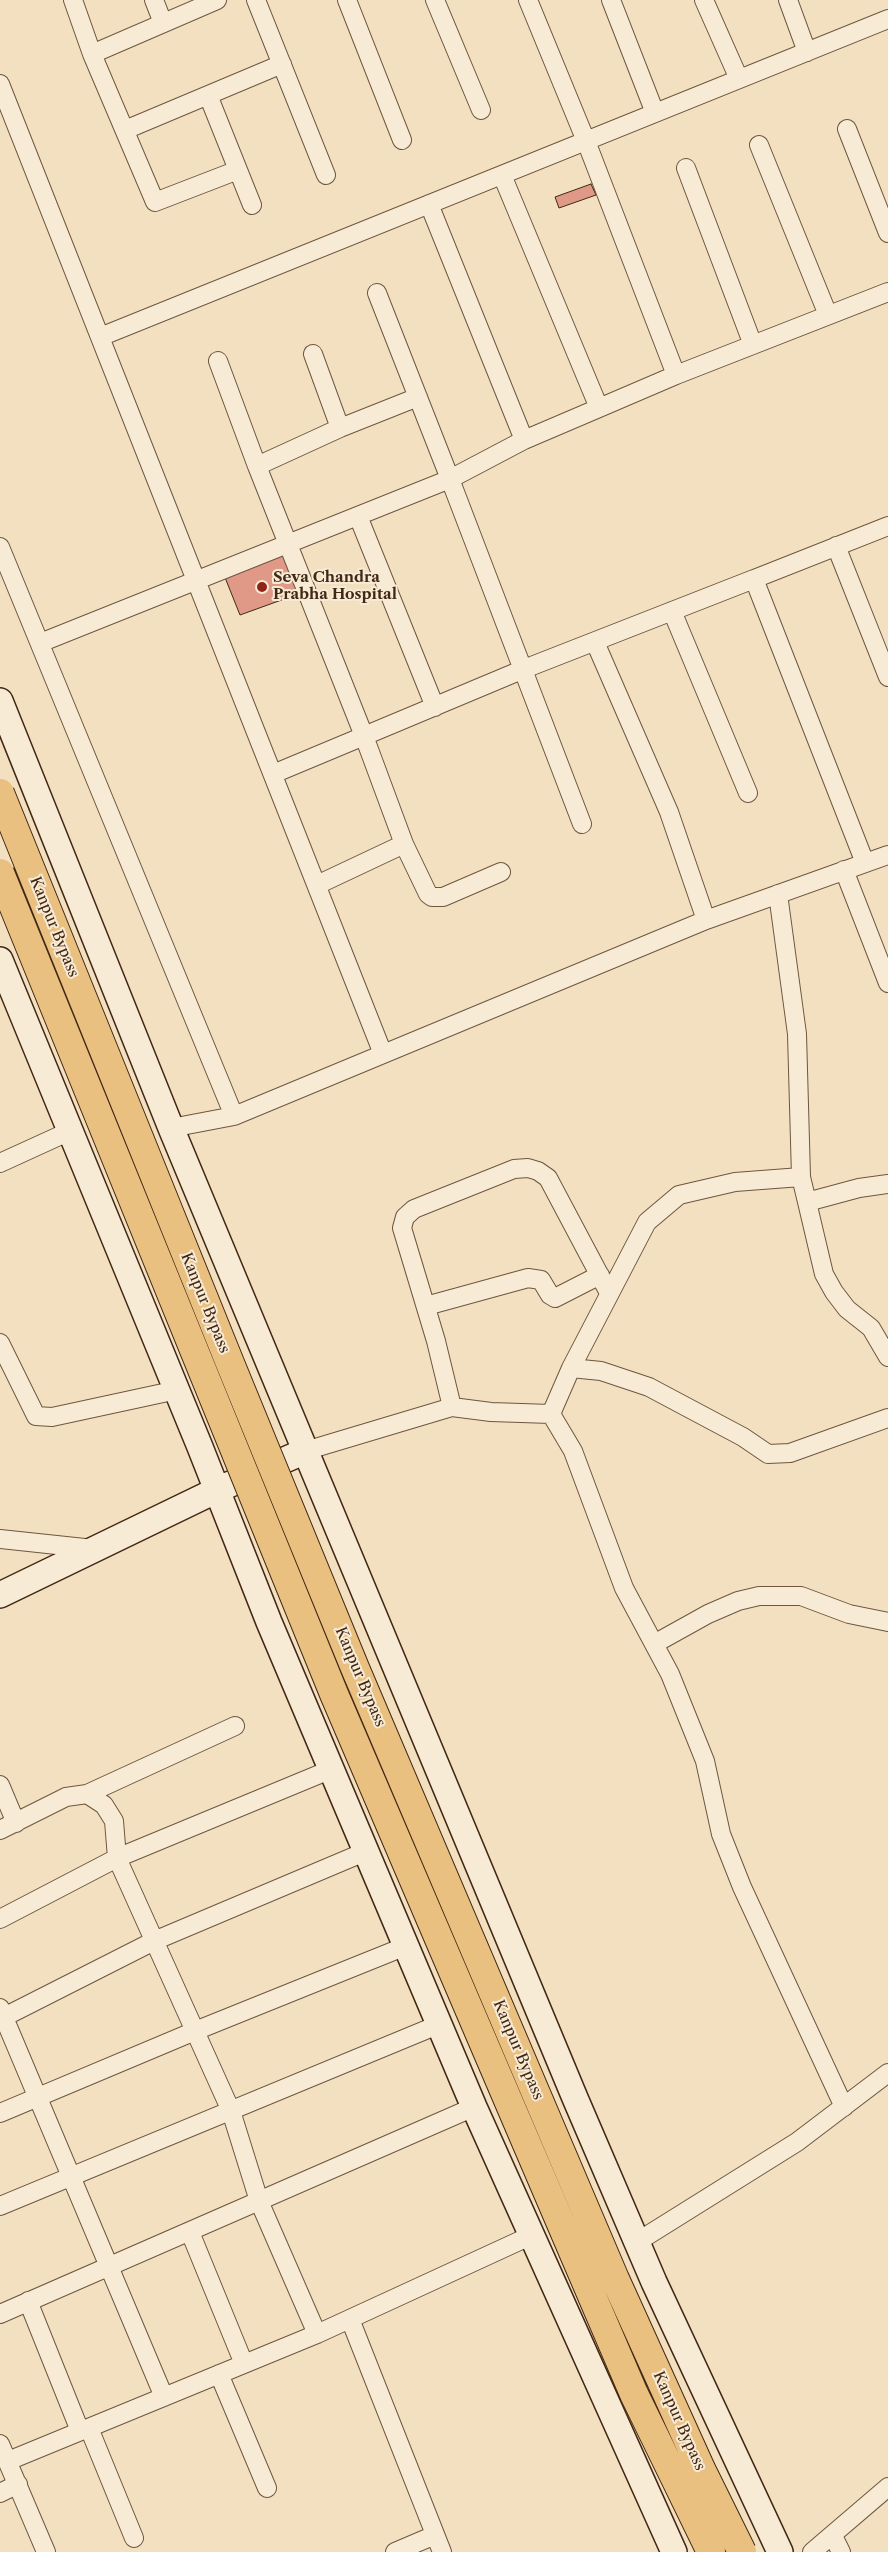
<!DOCTYPE html>
<html>
<head>
<meta charset="utf-8">
<style>
	body { margin:0 }
	canvas { display:block; background:#f2e0c0 }
</style>
</head>
<body>
<canvas width="888" height="2552"></canvas>
<script>
const g = document.querySelector('canvas').getContext('2d');
g.lineJoin = 'round';
function fill(path, color) { g.fillStyle = color; g.fill(path, 'evenodd'); }
const poly = rows => new Path2D(rows.map(r => 'M' + r).join(''));
function trace(path, color, width, dash) { g.strokeStyle = color; g.lineWidth = width; g.lineCap = dash ? 'butt' : 'round'; g.setLineDash(dash || []); g.stroke(path); }
function drawText(font, color, halo, rows, align = 'center') {
  g.font = font + ' "Libre Caslon Text",serif'; g.lineWidth = 4; g.setLineDash([]); g.textBaseline = 'middle'; g.strokeStyle = halo; g.fillStyle = color; for (const [text, x, y, turn = 0] of rows) {
    g.save(); g.translate(x, y); g.rotate((+turn || 0) * Math.PI / 180); g.textAlign = isNaN(turn) ? turn : align; if (halo) g.strokeText(text, 0, 0); g.fillText(text, 0, 0); g.restore();
  }
}
const building = poly([
	[591,184,596,195,559,208,555,197,591,184],
	[282,553,298,594,240,615,224,575,282,553]
]);
fill(building, '#e19987');
trace(building, '#422814', 1);
const street = poly([
	[73,0,92,54,155,202,238,170],
	[154,0,163,23],
	[256,0,326,175],
	[347,0,402,140],
	[435,0,481,110],
	[528,0,586,141,676,375],
	[611,0,655,113],
	[704,0,739,79],
	[788,0,807,52],
	[92,54,217,0],
	[0,84,383,1054],
	[208,95,252,205],
	[847,129,888,233],
	[125,130,282,64],
	[759,145,828,315],
	[686,168,753,345],
	[502,175,599,408],
	[429,204,524,440],
	[377,293,450,479,524,440,599,408,676,375,888,292],
	[100,337,888,19],
	[313,354,340,428,257,466,364,736,524,669,754,579,865,863],
	[218,361,257,466],
	[340,428,418,397],
	[358,516,435,707],
	[836,546,888,677],
	[0,547,234,1116],
	[754,579,888,526],
	[672,611,748,793],
	[595,642,669,812,706,920],
	[40,643,450,479,582,824],
	[273,774,364,736,404,844],
	[844,870,888,983],
	[317,885,404,844,428,894,432,897,443,897,501,872],
	[778,894,797,1034,801,1177,807,1202,824,1274,834,1292,847,1309,871,1328,888,1357],
	[171,1128,234,1116,706,920,888,855],
	[0,1163,70,1131],
	[807,1202,859,1188,888,1184],
	[426,1306,528,1278,541,1280,550,1295,555,1298,600,1275],
	[0,1343,36,1416,52,1417,177,1390],
	[571,1368,601,1371,649,1387,743,1437,768,1454,790,1453,888,1418],
	[452,1407,436,1341,402,1228,405,1217,414,1209,514,1169,528,1168,538,1171,548,1178,609,1293],
	[551,1414,571,1368,647,1222,679,1195,735,1182,801,1177],
	[305,1451,452,1407,491,1412,551,1414,573,1451,624,1588,670,1674,705,1761,721,1834,742,1887,844,2107],
	[0,1539,94,1549],
	[654,1644,708,1614,738,1601,759,1596,801,1596,849,1614,888,1622],
	[0,1785,16,1823],
	[87,1794,235,1726],
	[0,1830,66,1797,87,1794,104,1805,114,1821,117,1858,231,2111,259,2201,317,2334],
	[0,1919,117,1858,332,1769],
	[0,2008,164,2397],
	[0,2019,154,1941,367,1851],
	[0,2113,195,2031,406,1946],
	[0,2206,440,2024],
	[190,2232,244,2364],
	[637,2242,797,2142,888,2073],
	[28,2301,80,2431],
	[0,2314,474,2107],
	[350,2319,442,2552],
	[219,2374,267,2488],
	[89,2428,134,2538],
	[0,2444,46,2552],
	[8,2461,317,2334,530,2236],
	[0,2493,18,2484],
	[833,2536,841,2552],
	[395,2552,435,2535],
	[812,2552,888,2487]
]);
const secondary = poly([
	[0,701,171,1128,575,2098,654,2282,780,2552],
	[0,960,200,1447,269,1622,474,2107,674,2552],
	[0,1595,217,1490,305,1451]
]);
trace(street, '#6e563f', 20);
trace(secondary, '#422814', 28);
trace(street, '#f7ebd6', 18);
trace(secondary, '#f7ebd6', 25);
const highwayBridge = poly([
	[0,793,230,1363,355,1668,615,2279,701,2469,742,2552],
	[0,873,334,1694,634,2394,711,2552]
]);
trace(highwayBridge, '#422814', 30, []);
trace(highwayBridge, '#e9c080', 28);
for (const [x, y, r, color] of [
	[262,587,6,"#8f2418"]
]) { const dot = new Path2D(); dot.arc(x, y, r, 0, 2 * Math.PI); g.fillStyle = color; g.fill(dot); trace(dot, '#f7ebd6', 2); }
drawText('bold 15px', '#422814', '#f7ebd6', [
	["Seva Chandra",273,578],
	["Prabha Hospital",273,595]
], 'left');
drawText('15px', '#422814', '#f7ebd6', [
	["Kanpur Bypass",54,927,68],
	["Kanpur Bypass",205,1303,68],
	["Kanpur Bypass",360,1677,67],
	["Kanpur Bypass",518,2050,67],
	["Kanpur Bypass",679,2421,66]
]);
</script>
</body>
</html>
